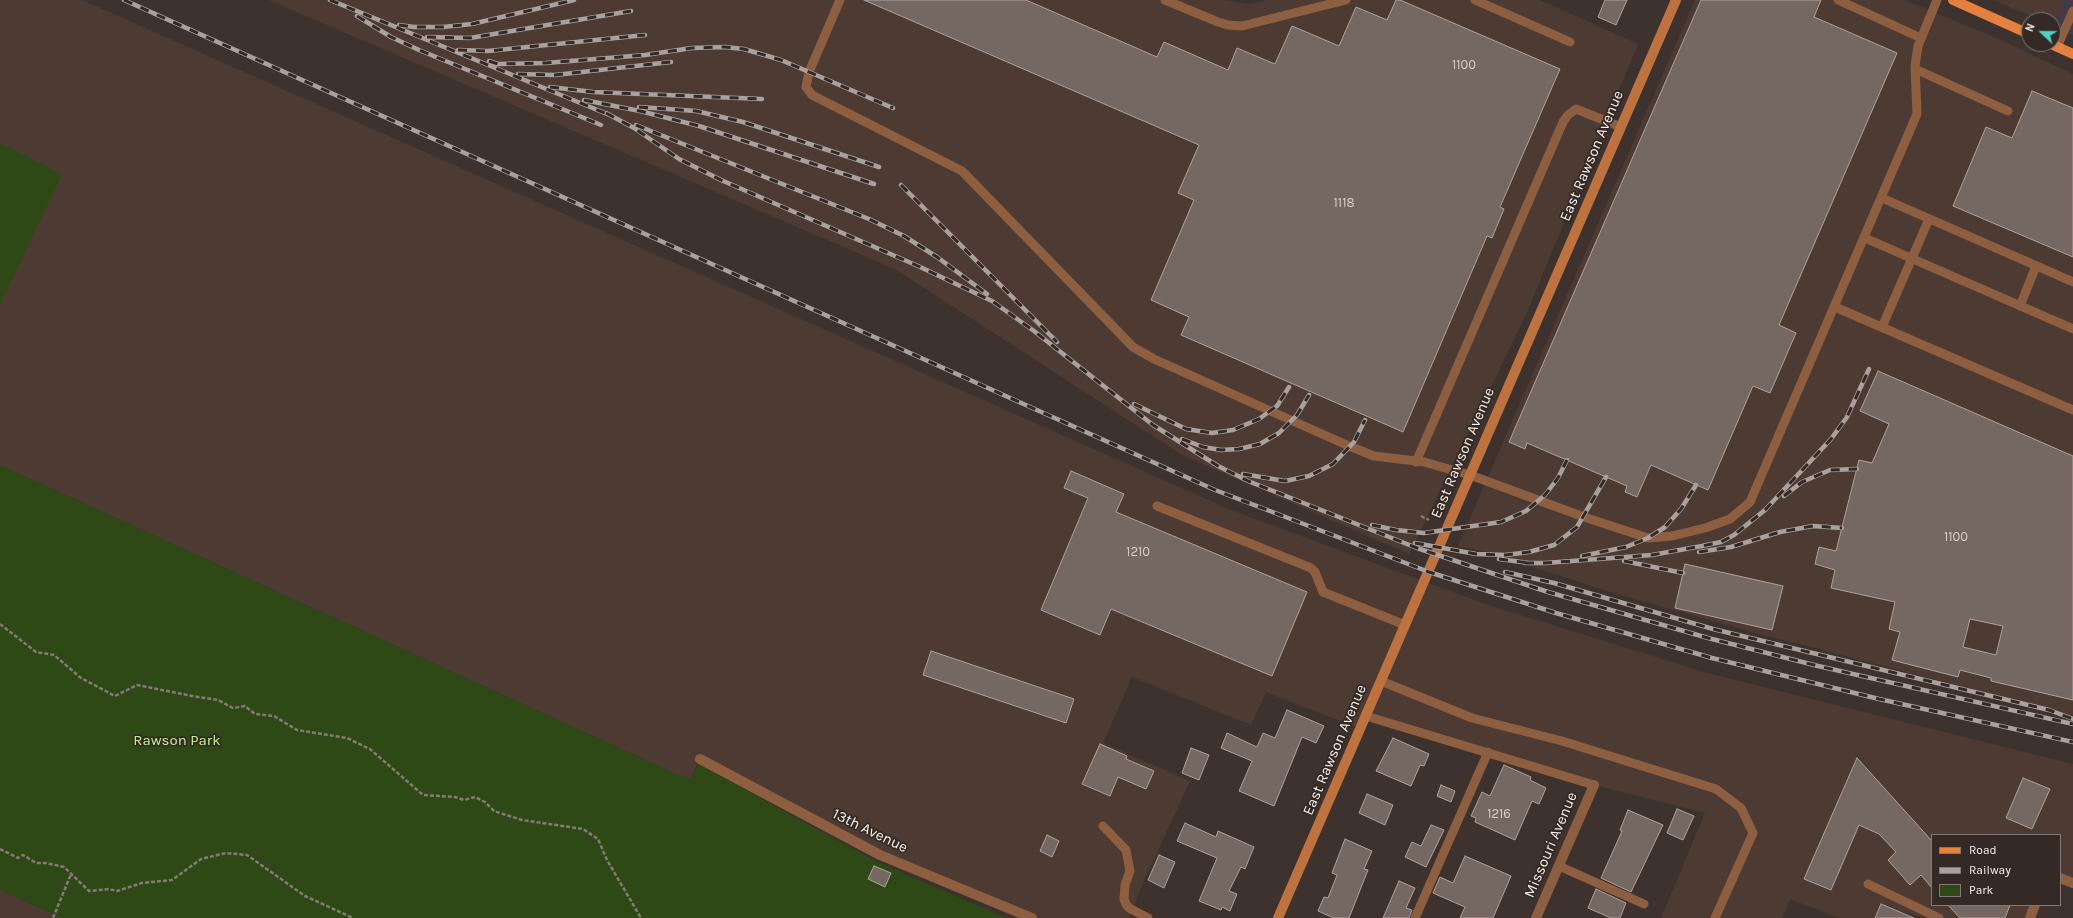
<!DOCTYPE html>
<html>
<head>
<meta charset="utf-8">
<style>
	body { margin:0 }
	#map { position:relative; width:2073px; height:918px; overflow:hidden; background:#3e322e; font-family:Karla,sans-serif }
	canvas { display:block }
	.legend { position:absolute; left:1931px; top:834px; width:130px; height:72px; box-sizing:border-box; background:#342924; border:1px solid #827974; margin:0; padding:5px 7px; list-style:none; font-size:12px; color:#f8f0ed }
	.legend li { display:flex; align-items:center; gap:8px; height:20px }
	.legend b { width:20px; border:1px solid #827974 }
	.north { position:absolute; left:2021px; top:12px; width:40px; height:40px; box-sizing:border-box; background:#342924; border:1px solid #827974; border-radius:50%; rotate:292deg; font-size:11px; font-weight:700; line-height:16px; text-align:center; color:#f8f0ed }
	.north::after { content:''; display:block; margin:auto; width:14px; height:18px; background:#56cec3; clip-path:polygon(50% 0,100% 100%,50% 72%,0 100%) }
</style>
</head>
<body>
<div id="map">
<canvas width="2073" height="918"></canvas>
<ul class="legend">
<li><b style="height:5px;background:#e4813e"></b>Road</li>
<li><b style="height:5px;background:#aaa09d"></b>Railway</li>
<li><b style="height:11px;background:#2f4916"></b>Park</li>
</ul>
<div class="north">N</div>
</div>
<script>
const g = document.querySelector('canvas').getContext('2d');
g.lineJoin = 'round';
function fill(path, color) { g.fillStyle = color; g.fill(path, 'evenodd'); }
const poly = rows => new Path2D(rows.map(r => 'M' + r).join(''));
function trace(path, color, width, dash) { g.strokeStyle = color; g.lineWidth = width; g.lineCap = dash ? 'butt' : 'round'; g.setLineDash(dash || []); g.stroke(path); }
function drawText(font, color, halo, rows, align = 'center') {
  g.font = font + ' Karla,sans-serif'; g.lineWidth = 3.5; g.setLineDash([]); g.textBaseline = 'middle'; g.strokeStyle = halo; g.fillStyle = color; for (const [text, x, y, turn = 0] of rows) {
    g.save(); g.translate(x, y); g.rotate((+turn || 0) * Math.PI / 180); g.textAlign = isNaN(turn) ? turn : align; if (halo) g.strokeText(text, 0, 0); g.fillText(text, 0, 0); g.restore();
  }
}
fill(poly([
	[2064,0,2073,0,2073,35,2053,26]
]), '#423949');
fill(poly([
	[0,0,82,0,1231,510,1485,604,1707,673,2073,764,2073,883,2060,878,2060,835,1932,835,1932,905,2035,905,2030,918,1922,918,1904,911,1901,918,1839,918,1790,899,1782,918,1661,918,1705,813,1594,785,1366,716,1361,728,1340,721,1266,692,1251,725,1132,677,1103,743,1190,781,1143,883,1129,918,1022,918,880,855,699,759,691,779,674,773,0,465],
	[269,0,1220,0,1251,4,1266,0,1540,0,1638,44,1525,317,1409,554,1182,455,895,269],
	[1695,0,1905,0,2001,40,2073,74,2073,715,1756,633,1620,595,1483,551,1458,546],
	[1994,0,2064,0,2053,25,2053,20,2039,20],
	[0,890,62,918,0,918]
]), '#4d3b33');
fill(poly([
	[0,143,62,174,0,306],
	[0,465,674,773,691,779,698,764,873,860,1007,918,62,918,0,890]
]), '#2f4916');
const building = poly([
	[864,0,1026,0,1157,57,1164,42,1228,70,1237,48,1275,64,1292,26,1339,46,1356,7,1387,20,1396,0,1400,0,1560,69,1500,207,1504,209,1492,238,1487,236,1403,432,1181,335,1189,317,1151,300,1194,200,1178,193,1199,145,864,0],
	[1605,0,1627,0,1616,25,1598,17,1605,0],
	[1701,0,1821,0,1814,17,1897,53,1779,325,1796,333,1770,393,1753,386,1708,490,1651,465,1637,497,1625,492,1627,486,1527,443,1525,449,1509,442,1701,0],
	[2032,91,2073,108,2073,257,1953,206,1986,127,2012,138,2032,91],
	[1878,371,2073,456,2073,700,1991,681,1991,678,1960,670,1958,677,1892,660,1900,632,1889,629,1895,602,1831,588,1835,570,1815,564,1819,547,1836,551,1859,460,1872,463,1889,424,1860,411,1878,371],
	[1970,619,2003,626,1996,655,1963,647,1970,619],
	[1071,471,1124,494,1116,512,1307,592,1272,676,1111,609,1100,635,1041,610,1088,498,1064,488,1071,471],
	[1685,564,1783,586,1772,630,1675,608,1685,564],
	[931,651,1074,699,1066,723,923,675,931,651],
	[1287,710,1324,726,1316,743,1302,737,1274,806,1239,791,1252,761,1221,748,1227,733,1257,747,1263,733,1275,738,1287,710],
	[1393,738,1429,754,1424,766,1420,765,1411,786,1376,771,1393,738],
	[1100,744,1127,756,1126,759,1154,771,1146,789,1118,777,1110,796,1082,784,1100,744],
	[1191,748,1209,755,1199,780,1182,773,1191,748],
	[1857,758,1932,841,1932,888,1921,875,1910,885,1888,860,1896,852,1879,834,1859,825,1831,890,1804,879,1857,758],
	[1504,765,1531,777,1530,780,1546,788,1539,804,1532,801,1515,840,1475,822,1476,818,1471,816,1482,792,1490,796,1504,765],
	[2023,778,2050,789,2032,829,2006,818,2023,778],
	[1441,785,1455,791,1451,802,1437,796,1441,785],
	[1367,794,1393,805,1385,825,1359,813,1367,794],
	[1677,809,1694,816,1683,840,1667,833,1677,809],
	[1628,810,1663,825,1631,892,1601,878,1622,831,1620,830,1628,810],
	[1185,823,1216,837,1218,831,1254,847,1245,869,1241,867,1229,891,1237,894,1230,911,1222,907,1221,910,1199,901,1217,858,1177,841,1185,823],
	[1431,825,1444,830,1426,867,1405,857,1412,842,1421,846,1431,825],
	[1047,835,1059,841,1052,857,1040,851,1047,835],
	[1345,839,1372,851,1364,869,1368,870,1349,918,1334,918,1318,911,1324,897,1328,898,1337,875,1332,873,1345,839],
	[1159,855,1175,862,1164,888,1148,880,1159,855],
	[1465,856,1511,876,1493,918,1460,918,1465,907,1433,893,1440,877,1453,883,1465,856],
	[874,866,891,873,885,887,868,879,874,866],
	[1399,881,1415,888,1406,908,1412,910,1409,918,1383,918,1399,881],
	[1596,889,1626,903,1620,918,1611,918,1588,908,1596,889],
	[1881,904,1914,918,1875,918,1881,904],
	[1948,905,2010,905,2005,918,1960,918,1948,905]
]);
fill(building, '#756762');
trace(building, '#b0a19c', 1);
trace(poly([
	[1421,516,1429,520],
	[0,624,36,652,54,655,81,678,115,696,137,685,192,696,218,700,233,708,245,706,255,714,274,716,297,730,347,738,370,749,423,795,455,797,464,800,475,797,485,802,494,811,522,820,583,829,598,839,607,860,641,918],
	[0,849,18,858,23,855,36,863,46,863,64,867,89,891,109,889,117,891,142,883,172,880,201,859,226,853,247,855,305,896,353,918],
	[53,918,71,874]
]), '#857a77', 2.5, [4, 2]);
trace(poly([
	[840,0,809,72,806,87,812,95,962,171,1133,347,1154,359,1349,446,1374,456,1424,462,1470,475,1584,517,1648,538,1672,536,1705,528,1730,519,1750,502,1917,114,1915,66,1918,46,1937,0],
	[1165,0,1218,22,1228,25,1242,26,1346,0],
	[1475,0,1570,42],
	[1838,0,1921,38],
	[2057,47,2073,11],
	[1915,69,2008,111],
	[1882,198,2073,282],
	[1865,238,2073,329],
	[2020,306,2036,266],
	[1835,307,2073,410],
	[1882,327,1929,219],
	[1416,462,1563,122,1568,115,1576,109,1621,127],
	[1157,506,1311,568,1315,572,1323,592,1405,625],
	[1381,681,1472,718,1562,741,1716,789,1741,808,1753,833,1715,918],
	[1366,716,1594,785],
	[1103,826,1126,850,1130,871,1125,885,1124,899,1126,904,1129,908,1148,918],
	[1559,866,1644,904],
	[1868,884,1939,918],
	[1415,918,1488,752]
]), '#8e5e40', 9);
trace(poly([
	[700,759,880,855,1032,918],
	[2060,878,2073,883],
	[1536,918,1594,785],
	[2030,918,2035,905]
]), '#8e5e40', 10);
trace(poly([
	[1278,918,1676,0]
]), '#be7240', 10);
trace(poly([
	[1953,0,2029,34],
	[2051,44,2073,54]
]), '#e4813e', 10);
const rail = poly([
	[124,0,1215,490,1429,572,1556,613,1712,658,1879,699,2073,742],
	[330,0,612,116],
	[357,16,391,37,419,50,601,125],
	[399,25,414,27,443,27,472,24,574,0],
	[427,37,470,38,631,11],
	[458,50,488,51,645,35],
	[489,61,498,64,546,63,645,55,692,48,725,47,744,49,781,60,893,108],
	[518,74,555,75,671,62],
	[550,87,593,92,762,99],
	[584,100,640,111,699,126,874,184],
	[639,107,696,111,743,122,879,167],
	[606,113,634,128,679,159,721,180,918,266,992,301,1034,331,1153,425,1218,466,1248,481,1417,548,1548,592,1708,638,1818,666,2073,724],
	[636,125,869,219,904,236,937,257,987,294],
	[901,185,1057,342],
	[1134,404,1186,429,1212,433,1233,430,1259,419,1277,406,1289,387],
	[1182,439,1203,447,1221,450,1239,449,1260,444,1279,433,1297,415,1309,395],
	[1243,474,1285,481,1309,476,1333,464,1354,442,1365,420],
	[1784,496,1802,482,1830,470,1857,469],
	[1372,525,1396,530,1424,533,1501,522,1526,511,1545,495,1558,478,1567,460],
	[1415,543,1476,554,1506,555,1529,552,1554,545,1577,527,1606,477],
	[1699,552,1731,547,1780,532,1813,526,1842,528],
	[1582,556,1626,547,1648,538,1665,527,1681,509,1696,485],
	[1499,559,1529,563],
	[1624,561,1683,573],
	[1525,563,1545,563,1652,555,1702,546,1721,542,1734,535,1765,510,1831,439,1847,417,1869,369],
	[1505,572,1554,583,1713,629,2049,710,2073,719]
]);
trace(rail, '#aaa09d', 4.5);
trace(rail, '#342924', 3, [9]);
drawText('13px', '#d7ceca', null, [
	["1100",1464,65],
	["1118",1344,203],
	["1100",1956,537],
	["1210",1138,552],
	["1216",1499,814]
]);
drawText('15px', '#f8f0ed', '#342924', [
	["East Rawson Avenue",1592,156,-67],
	["East Rawson Avenue",1463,453,-67],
	["East Rawson Avenue",1335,750,-67],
	["13th Avenue",870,831,26],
	["Missouri Avenue",1551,845,-67]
]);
drawText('15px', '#bef591', '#342924', [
	["Rawson Park",177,741]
]);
</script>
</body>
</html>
